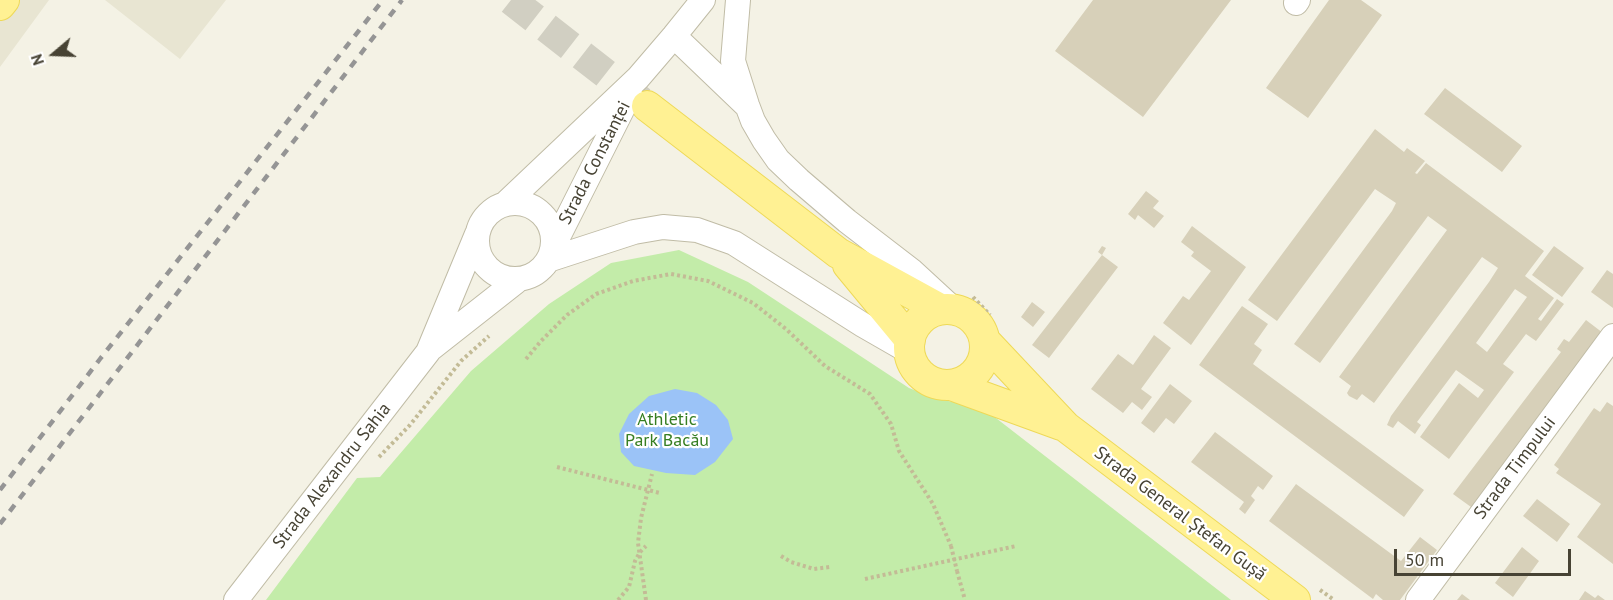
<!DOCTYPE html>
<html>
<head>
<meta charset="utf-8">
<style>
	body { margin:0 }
	#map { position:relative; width:1613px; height:600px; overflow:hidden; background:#f4f2e5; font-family:"PT Sans",sans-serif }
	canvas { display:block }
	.north { position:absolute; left:24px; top:24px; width:60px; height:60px; -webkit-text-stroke:4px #fff; paint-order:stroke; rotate:251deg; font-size:16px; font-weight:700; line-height:24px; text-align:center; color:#474334 }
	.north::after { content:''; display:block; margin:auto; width:21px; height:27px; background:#474334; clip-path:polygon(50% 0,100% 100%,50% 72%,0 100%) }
	.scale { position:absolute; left:1394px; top:549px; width:177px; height:27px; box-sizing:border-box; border:3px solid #474334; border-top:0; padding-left:8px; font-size:18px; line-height:21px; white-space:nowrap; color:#474334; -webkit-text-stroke:4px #fff; paint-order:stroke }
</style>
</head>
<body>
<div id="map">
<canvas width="1613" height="600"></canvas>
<div class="north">N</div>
<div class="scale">50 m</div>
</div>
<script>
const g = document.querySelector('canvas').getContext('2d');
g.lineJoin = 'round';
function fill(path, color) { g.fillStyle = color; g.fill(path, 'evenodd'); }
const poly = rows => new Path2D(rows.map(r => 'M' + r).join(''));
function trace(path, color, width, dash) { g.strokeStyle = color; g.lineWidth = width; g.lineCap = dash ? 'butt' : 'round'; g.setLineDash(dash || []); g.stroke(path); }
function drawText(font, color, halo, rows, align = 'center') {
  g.font = font + ' "PT Sans",sans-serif'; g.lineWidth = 4.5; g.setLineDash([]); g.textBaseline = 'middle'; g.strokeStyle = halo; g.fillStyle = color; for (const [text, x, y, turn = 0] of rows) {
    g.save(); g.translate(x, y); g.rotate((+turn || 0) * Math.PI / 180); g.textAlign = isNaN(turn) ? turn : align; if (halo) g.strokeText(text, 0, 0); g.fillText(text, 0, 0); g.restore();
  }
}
fill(poly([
	[0,0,49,0,0,67],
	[105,0,226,0,180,59]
]), '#e8e5d2');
fill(poly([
	[679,250,748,282,909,388,938,399,983,408,1231,600,266,600,357,478,380,477,471,371,549,304,611,263]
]), '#c3eca9');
fill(poly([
	[675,389,697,393,716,405,728,420,733,439,715,462,695,475,666,473,634,466,621,452,619,434,629,414,649,396]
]), '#9bc3f7');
fill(poly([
	[1093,0,1231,0,1143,117,1055,51],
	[1329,0,1361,0,1382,15,1308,118,1266,88],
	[1445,88,1522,146,1502,172,1424,114],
	[1375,129,1404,152,1407,148,1425,161,1415,173,1417,174,1426,163,1544,251,1525,276,1554,298,1538,319,1541,321,1557,299,1564,304,1536,341,1526,334,1503,364,1514,372,1449,459,1420,437,1459,383,1478,398,1484,390,1456,370,1417,422,1421,425,1415,434,1398,421,1393,428,1387,425,1391,416,1489,282,1498,268,1482,257,1374,403,1362,394,1357,400,1349,396,1347,393,1351,386,1339,377,1447,230,1428,216,1320,363,1294,344,1392,211,1396,203,1375,189,1277,321,1248,300],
	[1515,289,1527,297,1487,352,1476,343],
	[1146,191,1159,201,1153,208,1164,216,1154,228,1138,215,1135,220,1128,214],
	[1192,226,1246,267,1191,345,1163,323,1183,296,1189,300,1211,271,1191,256,1194,252,1181,242],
	[1102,246,1106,248,1102,255,1098,252],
	[1554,246,1584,268,1562,297,1532,275],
	[1102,255,1118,267,1049,358,1032,345],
	[1607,270,1613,274,1613,308,1591,292],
	[1032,302,1045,312,1033,327,1021,317],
	[1242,306,1268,324,1254,344,1262,350,1253,364,1424,490,1404,517,1199,365],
	[1586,320,1603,333,1471,507,1453,494,1561,352,1557,349,1564,339,1569,342],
	[1154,335,1171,348,1141,389,1152,397,1142,410,1132,402,1123,413,1091,389,1118,354,1133,365],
	[1170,384,1192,401,1174,424,1166,418,1154,433,1141,423],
	[1607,402,1613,406,1613,564,1577,537,1601,504,1556,473,1559,469,1554,465,1594,408,1600,412],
	[1215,432,1273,476,1263,490,1258,486,1251,496,1255,500,1245,514,1239,509,1244,502,1191,462],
	[1296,484,1401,561,1420,537,1437,550,1400,600,1383,600,1376,594,1373,599,1269,521],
	[1537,499,1570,524,1557,542,1523,516],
	[1522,547,1539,561,1513,597,1495,583],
	[1585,591,1595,598,1598,595,1605,600,1579,600],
	[1462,594,1470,600,1457,600]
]), '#d7d0b9');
trace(poly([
	[511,0,647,106]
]), '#d1cfc2', 30, [30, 15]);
const minor = poly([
	[738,0,733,61,747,105,753,121,764,140,778,160,799,180,847,221,912,271,950,306],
	[1296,3,1298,0],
	[674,36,745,104],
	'477 241a38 38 0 1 1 76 0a38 38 0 1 1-76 0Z',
	[505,204,638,78,674,36,703,0],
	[553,247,630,94],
	[548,260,634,232,663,227,697,230,734,243,863,325,910,352],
	[429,350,518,280],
	[236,600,428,352,477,234],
	[1418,600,1613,336]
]);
const major = poly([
	[0,5,4,0],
	[647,106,838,253,940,309],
	[848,265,910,340],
	'909 347a38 38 0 1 1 76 0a38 38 0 1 1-76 0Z',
	[985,341,1066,427,1295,600],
	[951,385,1061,425]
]);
trace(minor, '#c0bca6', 26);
trace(major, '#eed958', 32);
trace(poly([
	[973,297,990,315],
	[526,359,541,341,567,315,596,294,633,281,671,274,708,281,753,303,786,329,825,366,870,394,891,424,899,451,933,504,951,546],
	[379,457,410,425,461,361,489,336],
	[557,467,660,493],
	[781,556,791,562,814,569,830,567],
	[957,571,965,600],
	[865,579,1016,546],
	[1320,590,1334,600],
	[618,600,629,587,635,561,640,552,646,546],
	[646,600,638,543,641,518,652,474]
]), '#c3bb96', 4, [3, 3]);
trace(minor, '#fff', 24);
trace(major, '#fff193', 30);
trace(poly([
	[0,490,100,359,383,0],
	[0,524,402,0]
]), '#959595', 4.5, [8, 8]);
trace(poly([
	[951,546,957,571]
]), '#c3bb96', 4, [3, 3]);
drawText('18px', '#474334', '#fff', [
	["Strada Constanței",595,163,-63],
	["Strada Timpului",1515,468,-53],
	["Strada Alexandru Sahia",332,476,-52],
	["Strada General Ștefan Gușă",1180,514,37]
]);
drawText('18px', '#367e22', '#fff', [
	["Athletic",667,420],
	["Park Bacău",667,441]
]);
</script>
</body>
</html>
